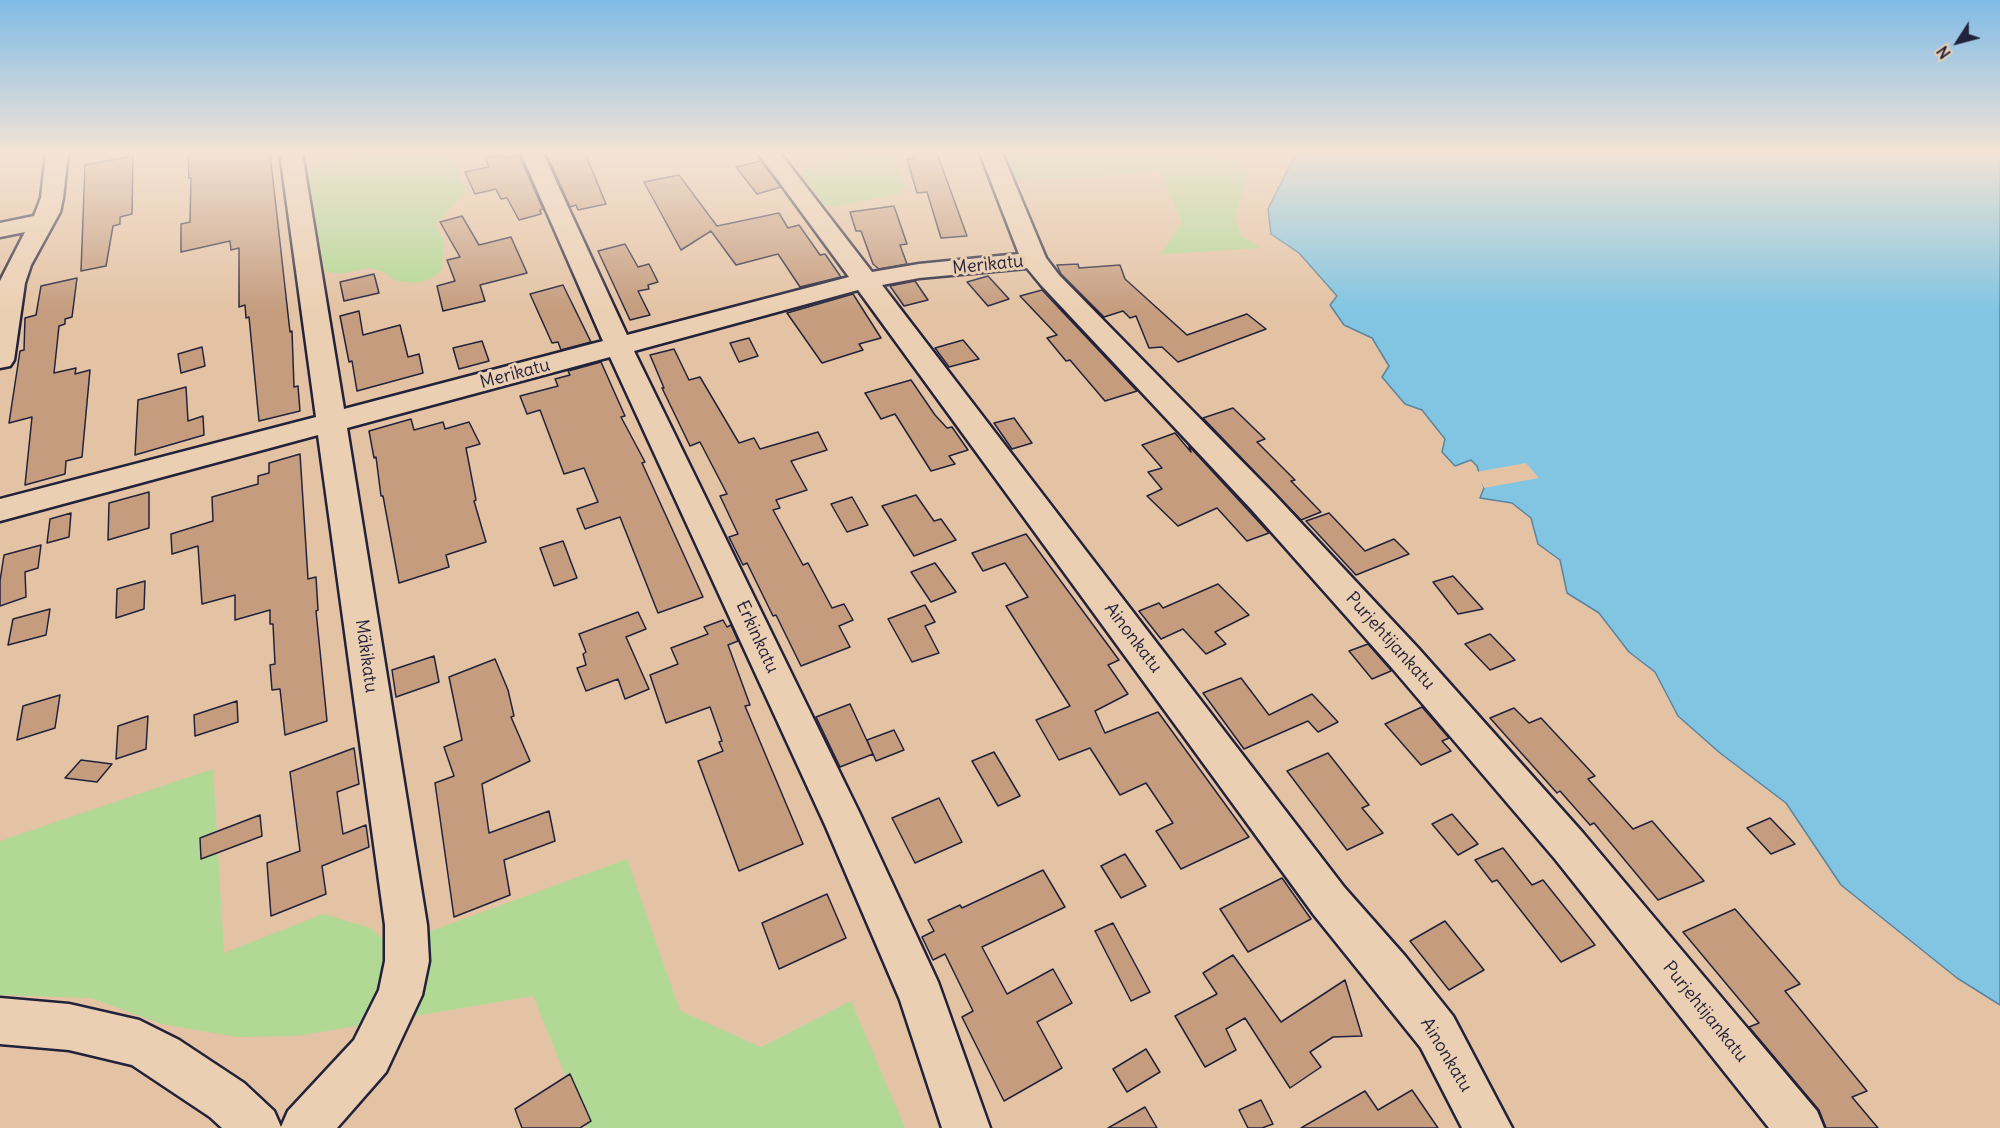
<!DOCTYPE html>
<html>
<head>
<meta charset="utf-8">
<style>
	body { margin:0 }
	#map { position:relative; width:2000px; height:1128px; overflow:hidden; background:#e4c3a4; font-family:Delius,sans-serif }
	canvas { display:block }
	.north { position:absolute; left:1928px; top:12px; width:60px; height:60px; -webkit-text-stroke:4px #ebcfb2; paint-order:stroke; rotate:234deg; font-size:16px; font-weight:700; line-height:24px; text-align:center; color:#22223b }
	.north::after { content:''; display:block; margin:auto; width:21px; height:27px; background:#22223b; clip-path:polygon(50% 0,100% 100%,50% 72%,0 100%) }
</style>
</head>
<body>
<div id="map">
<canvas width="2000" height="1128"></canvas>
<div class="north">N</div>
</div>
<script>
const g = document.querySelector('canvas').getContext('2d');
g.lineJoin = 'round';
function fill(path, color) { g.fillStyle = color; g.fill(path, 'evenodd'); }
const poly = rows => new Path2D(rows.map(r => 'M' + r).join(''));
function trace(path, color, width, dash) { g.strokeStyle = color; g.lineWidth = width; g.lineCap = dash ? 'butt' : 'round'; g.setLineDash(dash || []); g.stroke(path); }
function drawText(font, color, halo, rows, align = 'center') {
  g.font = font + ' Delius,sans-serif'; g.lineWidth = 6; g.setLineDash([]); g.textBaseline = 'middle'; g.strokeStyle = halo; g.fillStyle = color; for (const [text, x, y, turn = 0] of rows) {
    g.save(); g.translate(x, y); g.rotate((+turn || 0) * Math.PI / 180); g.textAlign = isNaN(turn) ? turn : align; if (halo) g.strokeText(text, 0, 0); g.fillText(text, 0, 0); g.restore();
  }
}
fill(poly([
	[370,153,449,153,454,159,465,192,435,225,444,241,442,270,431,279,415,283,396,281,383,272,370,268,339,274,325,271,316,222,309,195,311,170,328,160],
	[855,153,894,153,905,186,899,194,838,206,825,206,801,174,806,166,831,162],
	[1002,153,1214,153,1223,156,1248,171,1235,220,1241,236,1262,248,1161,254,1182,222,1159,170,1095,177,1013,180],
	[213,769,224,953,323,914,371,928,390,946,627,859,680,1011,761,1047,851,1001,905,1128,587,1128,533,996,297,1036,237,1037,162,1024,91,998,0,995,0,841]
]), '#b1d894');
const water = poly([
	[1296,153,2000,153,2000,1005,1957,978,1841,885,1786,803,1720,753,1678,716,1655,672,1629,652,1599,613,1567,593,1560,560,1538,544,1531,518,1512,503,1480,498,1484,488,1477,466,1471,460,1455,466,1442,452,1445,439,1422,410,1405,404,1382,377,1389,366,1372,338,1344,325,1330,305,1337,296,1299,253,1271,234,1268,209,1296,153]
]);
fill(water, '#81c5e2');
trace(water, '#5b849f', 1.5);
fill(poly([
	[1526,463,1539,478,1484,488,1476,472]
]), '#e4c3a4');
const building = poly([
	[188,153,270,153,290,332,292,331,294,387,298,386,300,411,259,421,249,317,246,318,245,305,239,307,239,248,231,250,230,241,181,252,181,224,190,222,191,178,189,178,188,153],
	[546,153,585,153,606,204,578,210,576,205,570,207,546,153],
	[914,153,937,153,967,236,941,238,927,192,917,193,907,159,915,158,914,153],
	[503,154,505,158,519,155,543,209,540,210,541,214,519,220,507,198,501,199,496,189,475,194,465,172,489,167,485,158,503,154],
	[133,156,132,214,120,217,120,224,113,226,106,266,81,271,85,165,133,156],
	[761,161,767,169,781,187,757,194,736,167,761,161],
	[679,175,717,226,779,213,788,228,799,225,820,255,825,254,841,277,800,287,778,254,736,265,711,231,681,250,644,182,679,175],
	[894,206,907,244,900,245,907,264,879,269,873,264,861,231,856,231,850,212,894,206],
	[462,216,479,245,511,237,527,273,480,285,485,301,443,311,437,286,455,281,447,260,460,257,440,222,462,216],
	[625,244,638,267,649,264,658,282,648,285,649,289,638,291,650,315,630,320,598,251,625,244],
	[1078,264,1079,268,1120,265,1125,279,1187,335,1247,314,1266,329,1178,362,1162,347,1149,348,1136,316,1130,318,1123,311,1104,317,1061,274,1057,265,1078,264],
	[374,274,379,293,344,301,340,282,374,274],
	[988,276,1009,299,988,306,967,282,988,276],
	[77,278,72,317,65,319,65,324,59,326,54,373,76,368,75,374,90,370,82,457,66,461,65,474,25,485,32,417,9,423,20,351,24,350,25,318,36,315,41,286,77,278],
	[915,281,928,300,904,306,890,286,915,281],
	[563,285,591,342,561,350,558,342,552,343,530,294,563,285],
	[1042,290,1137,391,1105,401,1070,360,1066,361,1047,338,1057,335,1020,296,1042,290],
	[853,294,881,338,859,344,863,350,822,363,787,313,853,294],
	[359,311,363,335,400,325,408,357,419,354,423,373,357,391,352,361,349,362,340,316,359,311],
	[749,338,758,356,739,362,730,343,749,338],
	[963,340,979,359,949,367,935,348,963,340],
	[482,341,489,361,459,369,453,348,482,341],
	[202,347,205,366,181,373,178,354,202,347],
	[674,349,689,380,700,377,739,443,754,438,760,449,818,432,827,450,791,461,807,490,776,500,780,508,773,510,803,565,808,563,832,608,844,604,853,620,839,626,850,647,801,666,776,615,773,616,747,563,743,565,729,537,738,534,720,496,727,494,700,442,690,446,662,388,664,388,650,355,674,349],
	[601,362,625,416,621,417,645,462,642,463,703,597,658,613,620,517,585,529,577,509,598,502,584,468,564,474,540,410,527,414,520,396,558,386,555,379,570,375,568,371,601,362],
	[911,380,935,415,947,428,952,427,968,450,949,456,955,464,931,471,895,414,881,419,865,393,911,380],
	[186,387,188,421,203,416,204,435,135,455,138,400,186,387],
	[1233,408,1265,439,1257,442,1295,480,1291,481,1321,512,1301,520,1203,418,1233,408],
	[1014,418,1032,443,1012,449,994,423,1014,418],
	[411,419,414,430,443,422,445,429,469,422,480,444,466,448,476,500,474,501,486,542,446,555,449,567,399,583,383,496,381,496,376,457,374,458,369,431,411,419],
	[1175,433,1191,452,1189,446,1269,533,1247,541,1217,508,1178,526,1147,496,1162,489,1148,472,1162,468,1142,445,1175,433],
	[300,454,308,579,316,577,318,610,316,611,327,721,285,735,280,689,272,690,270,665,275,664,273,624,270,624,270,610,235,620,235,595,202,604,198,546,172,554,171,534,213,521,212,497,258,484,258,476,269,473,269,463,300,454],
	[149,492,149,528,108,540,109,503,149,492],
	[916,495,934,521,941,519,956,540,914,556,882,506,916,495],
	[852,497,868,525,847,532,831,504,852,497],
	[71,513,69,537,47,543,50,519,71,513],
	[1329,513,1365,551,1394,539,1409,554,1356,575,1306,521,1329,513],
	[1026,534,1119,660,1108,665,1128,694,1095,711,1105,733,1158,712,1249,837,1181,869,1156,831,1173,823,1146,783,1120,795,1090,748,1059,760,1036,720,1070,706,1006,606,1028,597,1005,563,983,571,972,553,1026,534],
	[563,541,577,578,554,586,540,548,563,541],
	[41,545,38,568,25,572,26,597,0,606,0,581,4,555,41,545],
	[935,563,956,592,931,602,911,572,935,563],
	[1453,576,1483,609,1458,614,1433,582,1453,576],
	[145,581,144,609,116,618,117,589,145,581],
	[1218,584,1249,615,1215,632,1226,644,1206,654,1183,629,1161,639,1139,611,1159,603,1163,608,1218,584],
	[925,605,935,622,925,626,939,653,912,662,888,619,925,605],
	[50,609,46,635,8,645,13,619,50,609],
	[638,612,646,629,626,637,649,689,625,699,618,679,586,691,577,668,586,665,583,654,586,652,579,634,638,612],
	[723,620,727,627,731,625,738,641,728,645,750,705,745,706,803,844,739,871,698,761,723,751,719,742,722,741,710,707,666,723,650,675,678,664,671,648,708,634,704,627,723,620],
	[1490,634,1515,660,1490,670,1465,644,1490,634],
	[1368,644,1390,669,1391,671,1372,679,1349,651,1368,644],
	[434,656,439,682,396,697,392,670,434,656],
	[495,659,508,690,514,716,511,717,530,761,482,784,489,833,549,811,555,841,504,860,510,895,454,917,435,783,454,776,444,747,462,740,449,677,495,659],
	[1241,678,1269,715,1312,694,1338,722,1318,732,1308,721,1244,749,1203,693,1241,678],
	[60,695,55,728,17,740,23,706,60,695],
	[237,701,238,722,195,736,194,715,237,701],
	[850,704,873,754,840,767,816,717,850,704],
	[1422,707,1449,738,1442,741,1451,751,1421,765,1385,724,1422,707],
	[1514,708,1529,723,1541,718,1595,776,1588,779,1633,829,1652,821,1704,881,1658,900,1594,823,1590,825,1560,791,1557,793,1490,718,1514,708],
	[148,716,146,749,116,759,118,726,148,716],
	[894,730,904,750,876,761,867,740,894,730],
	[354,748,359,784,337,792,343,834,366,825,369,847,322,866,326,894,271,916,267,863,300,851,290,772,354,748],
	[994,752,1020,796,998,806,972,761,994,752],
	[1328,753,1369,805,1362,808,1383,833,1347,850,1287,771,1328,753],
	[81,760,112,764,97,782,65,778,81,760],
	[939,798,962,842,915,863,892,818,939,798],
	[1452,814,1478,844,1458,855,1432,824,1452,814],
	[260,815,262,836,201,859,200,838,260,815],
	[1770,818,1795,844,1771,854,1747,828,1770,818],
	[1503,848,1532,885,1543,880,1595,945,1561,962,1497,880,1492,882,1475,860,1503,848],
	[1125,854,1146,886,1121,898,1101,866,1125,854],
	[1043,870,1065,907,982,947,1007,994,1053,969,1072,1003,1037,1022,1062,1068,1004,1101,962,1017,973,1011,945,954,933,960,922,937,934,931,928,920,960,905,962,908,1043,870],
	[1282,878,1311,919,1248,952,1220,909,1282,878],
	[827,894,846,938,779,969,762,923,827,894],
	[1735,909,1800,984,1785,991,1867,1091,1852,1097,1878,1128,1826,1128,1819,1110,1749,1027,1759,1023,1683,932,1735,909],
	[1445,921,1484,970,1449,990,1410,941,1445,921],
	[1113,923,1150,992,1131,1001,1095,931,1113,923],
	[1233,955,1281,1022,1345,980,1362,1036,1333,1037,1310,1052,1321,1067,1290,1088,1245,1018,1226,1029,1236,1050,1205,1067,1175,1016,1217,994,1203,973,1233,955],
	[1146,1049,1160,1072,1127,1092,1113,1069,1146,1049],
	[570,1074,591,1121,580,1128,522,1128,515,1109,570,1074],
	[1412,1090,1438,1128,1301,1128,1365,1091,1378,1110,1412,1090],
	[1261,1100,1273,1124,1262,1128,1248,1128,1239,1110,1261,1100],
	[1145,1107,1157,1128,1108,1128,1145,1107]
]);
fill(building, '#c59c7e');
trace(building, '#22223b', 1.5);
const minor = poly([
	[46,153,68,153,63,198,60,212,31,265,25,283,14,360,10,366,0,368,0,281,25,232,0,237,0,223,34,216,41,198,46,153],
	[280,153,302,153,344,409,603,341,521,153,543,153,627,335,849,277,758,153,780,153,872,272,919,264,1019,254,980,153,1002,153,1046,258,1059,275,1273,493,1418,648,1583,833,1817,1111,1824,1128,1769,1128,1555,859,1392,668,1251,509,1041,285,1027,268,919,278,882,285,1344,887,1405,956,1453,1016,1512,1128,1462,1128,1421,1048,1314,915,858,290,634,351,860,814,938,982,990,1128,942,1128,900,1000,826,827,610,357,347,428,427,925,429,961,422,995,386,1072,337,1128,222,1128,210,1117,132,1065,69,1050,0,1044,0,998,69,1004,139,1020,179,1040,244,1083,274,1111,281,1127,288,1111,354,1040,379,990,385,961,385,925,318,435,0,521,0,499,316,417,280,153]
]);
trace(minor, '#22223b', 5);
fill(minor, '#ebcfb2');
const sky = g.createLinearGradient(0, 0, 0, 311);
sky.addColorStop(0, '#7fbbe6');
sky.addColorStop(0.49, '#f3e4d6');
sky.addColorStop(1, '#f3e4d600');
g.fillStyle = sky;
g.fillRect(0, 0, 2000, 311);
drawText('18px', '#22223b', '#ebcfb2', [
	["Merikatu",988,265,-6],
	["Merikatu",515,374,-15],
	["Erkinkatu",757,637,65],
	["Ainonkatu",1133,638,53],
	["Purjehtijankatu",1390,641,48],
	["Mäkikatu",366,656,82],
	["Purjehtijankatu",1705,1012,51],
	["Ainonkatu",1446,1055,59]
]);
</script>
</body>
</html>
